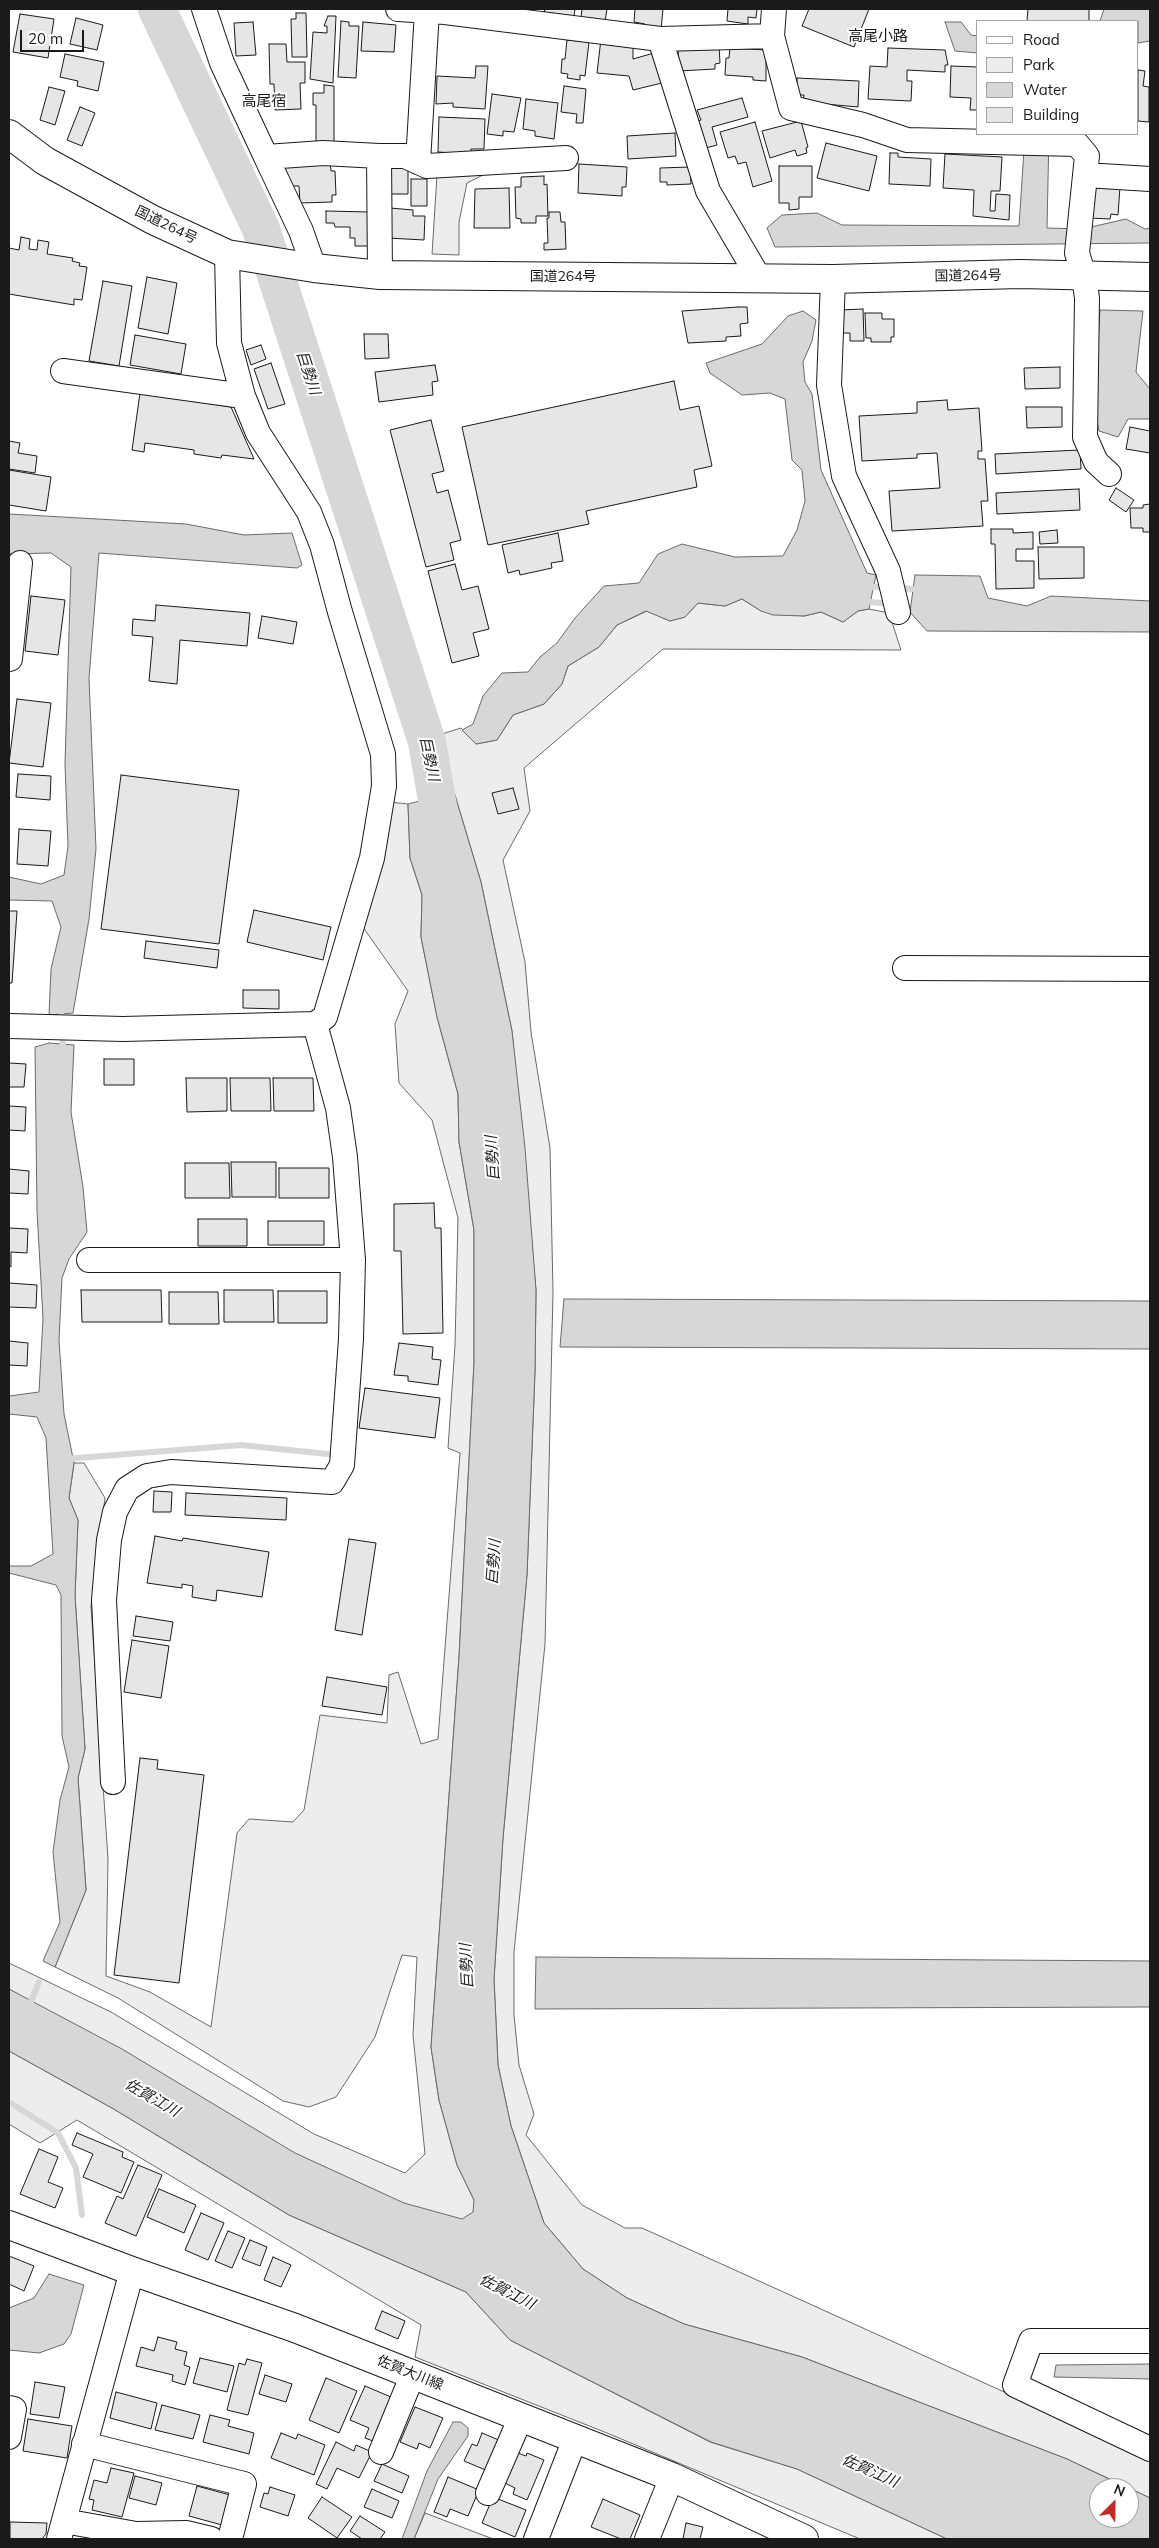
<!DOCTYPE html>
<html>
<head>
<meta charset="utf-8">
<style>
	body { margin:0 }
	#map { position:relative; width:1159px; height:2548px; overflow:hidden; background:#fff; font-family:Mulish,sans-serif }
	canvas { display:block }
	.frame { position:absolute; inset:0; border:10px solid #1a1a1a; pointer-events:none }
	.legend { position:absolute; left:976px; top:20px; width:162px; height:115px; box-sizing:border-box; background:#fff; border:1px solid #a3a3a3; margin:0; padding:6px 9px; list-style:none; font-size:15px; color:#1a1a1a }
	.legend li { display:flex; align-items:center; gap:10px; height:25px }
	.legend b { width:25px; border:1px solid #a3a3a3 }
	.north { position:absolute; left:1089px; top:2478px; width:50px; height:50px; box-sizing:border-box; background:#fff; border:1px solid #a3a3a3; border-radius:50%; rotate:23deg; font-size:14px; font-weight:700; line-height:20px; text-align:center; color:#1a1a1a }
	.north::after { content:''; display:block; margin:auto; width:18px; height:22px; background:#c62828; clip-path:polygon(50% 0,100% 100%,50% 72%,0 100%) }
	.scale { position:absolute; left:20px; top:30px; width:64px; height:22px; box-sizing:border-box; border:2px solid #1a1a1a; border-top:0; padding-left:6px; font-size:15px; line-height:18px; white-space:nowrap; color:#1a1a1a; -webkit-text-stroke:4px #fff; paint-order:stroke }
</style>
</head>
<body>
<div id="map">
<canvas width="1159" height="2548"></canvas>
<div class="frame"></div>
<ul class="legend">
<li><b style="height:6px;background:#fff"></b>Road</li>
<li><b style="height:14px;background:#ededed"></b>Park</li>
<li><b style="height:14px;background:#d7d7d7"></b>Water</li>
<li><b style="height:14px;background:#e6e6e6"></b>Building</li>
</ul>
<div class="north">N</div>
<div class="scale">20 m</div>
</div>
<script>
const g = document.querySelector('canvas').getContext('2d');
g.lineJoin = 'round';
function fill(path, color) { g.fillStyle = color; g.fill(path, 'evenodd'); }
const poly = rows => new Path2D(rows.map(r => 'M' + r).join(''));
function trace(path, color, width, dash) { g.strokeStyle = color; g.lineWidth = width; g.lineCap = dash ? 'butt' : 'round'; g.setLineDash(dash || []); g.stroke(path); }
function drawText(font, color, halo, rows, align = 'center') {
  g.font = font + ' Mulish,"Noto Sans JP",sans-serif'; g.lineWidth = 4; g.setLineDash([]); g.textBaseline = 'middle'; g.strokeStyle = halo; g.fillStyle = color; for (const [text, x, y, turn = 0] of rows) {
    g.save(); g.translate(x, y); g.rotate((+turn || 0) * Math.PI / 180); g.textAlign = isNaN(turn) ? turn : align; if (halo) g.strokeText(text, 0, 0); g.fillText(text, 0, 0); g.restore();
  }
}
const green = poly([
	[491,171,467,183,459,222,459,255,432,254,437,175,491,171],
	[742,599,761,611,804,616,821,612,843,622,858,611,869,609,889,613,901,650,663,649,524,768,530,811,503,860,525,962,531,1032,550,1148,553,1292,545,1644,514,1952,514,2015,519,2065,534,2114,526,2135,582,2205,625,2228,642,2228,1150,2458,1150,2498,1067,2459,802,2357,684,2324,627,2298,583,2269,544,2223,511,2126,498,2065,494,1979,503,1838,527,1575,535,1371,536,1290,512,1031,481,882,454,792,442,734,461,728,476,744,497,740,513,715,544,704,562,684,568,666,599,647,617,625,647,611,670,621,685,617,698,603,725,606,742,599],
	[389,802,408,804,410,858,422,895,421,937,437,1017,458,1094,459,1142,474,1230,474,1363,459,1657,431,2047,439,2100,457,2165,474,2200,481,2231,377,2205,9,1989,9,1963,111,2012,314,2134,405,2173,425,2154,413,2035,417,1957,402,1955,375,2037,336,2097,309,2107,283,2101,118,1998,55,1967,86,1890,78,1778,85,1749,75,1596,78,1520,69,1498,74,1463,84,1463,105,1498,91,1606,108,1859,106,1976,150,1992,211,2027,237,1833,249,1819,293,1822,304,1810,320,1715,387,1723,389,1675,398,1672,421,1744,438,1739,460,1453,448,1448,455,1345,458,1218,432,1120,399,1083,395,1024,408,991,360,923,389,802],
	[9,2051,112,2108,289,2215,466,2292,510,2340,710,2442,797,2469,947,2539,860,2539,607,2433,415,2357,421,2325,77,2120,40,2143,9,2124,9,2051],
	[425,2513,493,2539,414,2539,425,2513]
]);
fill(green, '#ededed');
trace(green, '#6a6a6a', 1);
const water = poly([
	[1104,9,1150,9,1150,41,1138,43,1138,21,1100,21,1104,9],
	[945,22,961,22,971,35,978,36,978,53,955,51,945,22],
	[1025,134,1049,134,1047,228,1082,229,1126,219,1145,229,1150,228,1150,243,775,247,767,228,782,215,817,213,842,225,1019,226,1025,134],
	[1100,310,1143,311,1136,372,1150,389,1150,419,1128,419,1118,437,1099,431,1094,405,1100,310],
	[803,311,816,320,812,341,803,362,805,382,812,394,821,470,867,573,876,575,869,609,858,611,843,622,821,612,804,616,773,615,761,611,742,599,725,606,698,603,685,617,670,621,646,611,617,625,599,647,568,666,562,684,544,704,513,715,497,740,476,744,462,730,473,724,483,696,502,673,528,672,540,657,557,643,575,618,604,586,639,583,658,554,682,544,735,557,783,556,797,530,805,501,802,470,792,460,785,399,770,393,742,395,710,373,706,363,762,344,788,316,803,311],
	[9,514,186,524,244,535,292,533,302,565,297,568,99,553,89,678,96,849,89,919,73,1013,49,1015,51,969,61,927,52,901,9,900,9,877,41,884,64,875,68,846,65,764,71,567,51,553,9,554,9,514],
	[915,575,980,576,988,598,1027,606,1051,596,1150,601,1150,632,927,631,910,612,915,575],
	[454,792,481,882,512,1031,525,1148,536,1290,535,1371,527,1575,503,1838,494,1979,498,2065,511,2126,544,2223,583,2269,627,2298,684,2324,802,2357,1067,2459,1128,2488,1099,2488,1099,2518,1129,2518,1129,2488,1150,2498,1150,2539,947,2539,797,2469,711,2442,510,2340,466,2292,289,2215,112,2108,9,2051,9,1989,122,2049,295,2153,404,2203,462,2219,473,2212,474,2200,457,2165,439,2100,431,2047,459,1657,474,1363,474,1230,459,1142,458,1094,437,1017,421,937,422,895,410,858,408,804,454,792],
	[49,1043,74,1045,71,1112,83,1187,87,1232,69,1259,62,1278,59,1340,64,1414,74,1463,69,1498,78,1520,75,1596,85,1749,78,1778,86,1890,55,1967,43,1961,60,1922,53,1852,60,1800,69,1767,62,1736,61,1595,56,1585,9,1573,9,1566,31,1566,53,1554,46,1438,37,1417,9,1414,9,1396,39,1392,43,1318,37,1211,35,1047,49,1043],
	[564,1299,1150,1301,1150,1349,560,1347,564,1299],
	[536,1957,1150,1961,1150,2007,535,2009,536,1957],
	[49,2274,84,2285,71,2334,64,2344,39,2353,9,2350,9,2308,34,2298,49,2274],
	[1150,2364,1150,2379,1054,2377,1056,2365,1150,2364],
	[453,2422,461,2422,468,2428,468,2436,438,2479,414,2539,402,2539,427,2471,453,2422]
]);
fill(water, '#d7d7d7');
trace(water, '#6a6a6a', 1);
trace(poly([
	[873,587,887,587],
	[897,588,913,589],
	[871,602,892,604],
	[61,1006,63,1051],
	[65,1459,241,1445,328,1454],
	[28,2009,39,1982],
	[9,2102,58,2133,76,2168,82,2215]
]), '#d7d7d7', 6);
trace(poly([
	[157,9,261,229,427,742,445,847]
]), '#d7d7d7', 38);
const building = poly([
	[545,9,575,9,574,16,544,12,545,9],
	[582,9,607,9,605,21,581,18,582,9],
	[635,9,663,9,661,30,644,28,645,24,634,22,635,9],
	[728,9,757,9,756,18,748,17,748,24,727,21,728,9],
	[809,9,869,9,854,47,802,26,809,9],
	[1028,9,1089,9,1089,21,1027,21,1028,9],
	[296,13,306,13,307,57,292,57,291,19,296,19,296,13],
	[20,14,54,19,48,58,13,52,20,14],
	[328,16,336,16,333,83,310,79,313,32,327,33,327,26,324,26,328,16],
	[76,18,103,25,97,50,70,44,76,18],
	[341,21,349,22,349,26,359,26,356,78,338,77,341,21],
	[253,22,256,55,236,56,234,23,253,22],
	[363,22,396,25,394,52,361,51,363,22],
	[601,39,633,43,633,59,654,53,662,83,633,90,629,76,597,73,601,39],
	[567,40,589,42,585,76,580,75,580,80,567,78,568,74,561,73,562,59,565,59,567,40],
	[269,44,286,44,287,62,305,62,305,83,300,83,301,109,275,110,274,84,270,84,269,44],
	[719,45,720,63,715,64,715,69,679,71,678,47,719,45],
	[730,48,766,50,766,81,753,80,753,77,725,75,726,58,729,58,730,48],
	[888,48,945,50,948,65,945,65,945,72,907,70,907,81,912,81,911,101,868,99,870,66,887,67,888,48],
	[65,54,104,62,98,91,77,86,78,81,60,77,65,54],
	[476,66,488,66,485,109,453,107,453,103,436,104,437,76,475,78,476,66],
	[951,66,978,67,978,110,970,110,971,98,950,97,951,66],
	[1138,70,1145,71,1143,86,1149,87,1149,122,1138,121,1138,70],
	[797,78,859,81,858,107,803,102,804,95,797,95,797,78],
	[324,85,334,86,334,144,316,144,316,105,313,105,313,93,324,93,324,85],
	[564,86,586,89,583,123,576,123,577,114,561,112,564,86],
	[49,87,65,91,55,125,40,120,49,87],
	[492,94,521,98,514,132,503,131,503,136,487,134,492,94],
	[742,98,748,117,712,127,717,145,702,149,694,122,701,120,697,110,742,98],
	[526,99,558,103,554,139,535,136,535,131,523,129,526,99],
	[80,107,95,113,82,146,67,140,80,107],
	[439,117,485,119,484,149,471,149,471,154,438,152,439,117],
	[801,121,808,147,806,148,807,153,797,156,795,150,770,158,762,131,801,121],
	[755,122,772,181,753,187,746,162,738,164,735,156,728,158,720,132,755,122],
	[675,133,676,156,628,159,627,136,675,133],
	[826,143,877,156,869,191,817,178,826,143],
	[890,153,898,153,898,157,931,159,930,186,889,184,890,153],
	[945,154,1002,157,1000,191,991,191,990,211,995,211,996,194,1010,195,1009,220,973,216,974,190,943,188,945,154],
	[330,162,331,171,335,171,336,195,332,195,332,202,300,203,299,186,292,186,283,163,330,162],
	[579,164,627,167,626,187,622,187,622,196,578,193,579,164],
	[779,166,812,166,812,197,799,197,799,209,789,210,789,203,779,203,779,166],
	[690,167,691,184,667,185,667,182,660,182,660,168,690,167],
	[388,168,408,168,408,194,388,194,388,168],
	[544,176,544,185,547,184,548,216,536,216,536,223,521,223,521,219,516,218,515,187,521,187,521,177,544,176],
	[411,179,427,179,427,206,411,206,411,179],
	[1092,185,1120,187,1118,215,1111,214,1110,219,1090,218,1092,185],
	[509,188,510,228,474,228,475,189,509,188],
	[390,208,413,210,413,216,425,216,424,240,388,238,390,208],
	[326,211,370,212,370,246,355,246,355,238,350,238,350,227,335,227,334,223,326,223,326,211],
	[549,212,560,212,561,222,565,222,566,249,544,250,544,243,548,243,547,218,549,218,549,212],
	[21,237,30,239,29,249,37,250,38,240,49,242,47,254,73,258,72,261,80,263,79,266,87,267,82,300,74,299,74,305,9,294,9,248,19,250,21,237],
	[147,277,177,283,168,334,138,328,147,277],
	[103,281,132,286,119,366,89,361,103,281],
	[738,307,747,307,748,323,740,324,741,336,726,337,726,341,688,343,682,311,738,307],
	[863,309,864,341,850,341,850,333,841,333,841,310,863,309],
	[865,313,882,313,882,319,894,319,894,337,891,337,891,342,871,342,871,338,866,338,865,313],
	[364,334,388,334,389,358,365,359,364,334],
	[135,335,186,344,181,374,130,365,135,335],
	[261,345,266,359,251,365,246,350,261,345],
	[271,363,285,404,268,409,254,369,271,363],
	[435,365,438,381,432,382,433,395,379,402,375,372,435,365],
	[1060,367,1060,388,1025,389,1024,368,1060,367],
	[674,381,680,410,699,406,712,466,694,470,697,487,586,511,589,524,488,545,462,427,674,381],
	[140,393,231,407,254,459,222,455,221,458,194,454,194,450,145,443,144,452,132,450,140,393],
	[947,400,948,410,979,408,982,451,978,451,978,459,985,459,988,501,981,501,983,526,892,531,889,491,940,488,937,453,917,454,917,458,862,461,859,416,917,413,917,402,947,400],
	[1026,407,1062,407,1062,427,1027,428,1026,407],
	[431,420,444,471,432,474,437,493,448,490,461,540,450,543,454,560,426,567,390,430,431,420],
	[1130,427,1150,431,1150,453,1126,449,1130,427],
	[9,441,20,443,18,453,37,456,35,473,9,469,9,441],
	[1080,450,1081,469,996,474,995,454,1080,450],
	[9,470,51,477,46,511,9,505,9,470],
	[1116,488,1134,500,1126,512,1109,500,1116,488],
	[1079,489,1080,510,997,514,996,493,1079,489],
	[1150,504,1150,532,1143,532,1143,528,1131,528,1130,508,1143,508,1143,505,1150,504],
	[991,529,1013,529,1013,533,1033,532,1033,549,1016,549,1016,561,1034,561,1034,588,996,589,995,544,991,544,991,529],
	[1057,530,1058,543,1040,544,1039,532,1057,530],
	[558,533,563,561,551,563,552,568,520,575,519,570,508,573,502,545,558,533],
	[1038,547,1084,547,1084,578,1039,579,1038,547],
	[455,564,462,590,478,586,489,629,473,633,479,656,452,663,428,571,455,564],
	[31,596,65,600,58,655,25,651,31,596],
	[156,605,250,613,247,646,180,640,177,684,149,681,153,637,132,635,133,619,155,621,156,605],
	[262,616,297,622,293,644,258,638,262,616],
	[17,699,51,703,43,767,9,763,17,699],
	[18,774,51,776,50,800,16,797,18,774],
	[121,775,239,790,219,944,101,929,121,775],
	[513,788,519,809,498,814,492,793,513,788],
	[19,829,51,831,48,866,17,864,19,829],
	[254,910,331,927,323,960,247,942,254,910],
	[9,911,17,911,12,983,9,983,9,911],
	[146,941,219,950,217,968,144,958,146,941],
	[243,990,279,990,279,1009,243,1008,243,990],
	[104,1059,134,1059,134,1085,104,1085,104,1059],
	[9,1063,26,1064,24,1087,9,1087,9,1063],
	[186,1078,227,1078,227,1111,187,1112,186,1078],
	[230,1078,270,1078,271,1111,231,1111,230,1078],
	[273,1078,313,1078,314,1111,274,1111,273,1078],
	[9,1106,26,1107,25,1131,9,1130,9,1106],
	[231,1162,276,1162,276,1197,232,1197,231,1162],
	[185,1163,229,1163,230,1198,185,1198,185,1163],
	[279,1168,329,1168,329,1198,279,1198,279,1168],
	[9,1169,29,1171,28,1194,9,1193,9,1169],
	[434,1203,435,1228,441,1228,443,1333,403,1334,401,1251,394,1251,394,1204,434,1203],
	[198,1219,247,1219,247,1246,198,1246,198,1219],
	[268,1221,324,1221,324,1245,268,1245,268,1221],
	[9,1228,28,1229,27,1253,11,1252,11,1267,9,1266,9,1228],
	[9,1283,37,1285,36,1308,9,1307,9,1283],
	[81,1290,161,1290,162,1322,82,1322,81,1290],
	[224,1290,273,1290,274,1322,224,1322,224,1290],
	[278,1291,327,1291,327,1323,278,1323,278,1291],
	[169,1292,218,1292,219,1324,169,1324,169,1292],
	[9,1341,28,1343,27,1366,9,1365,9,1341],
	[399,1343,433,1347,432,1359,441,1360,438,1385,408,1381,408,1376,394,1375,399,1343],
	[365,1388,440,1398,435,1438,359,1428,365,1388],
	[154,1491,172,1492,171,1512,153,1512,154,1491],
	[186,1493,287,1498,286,1520,185,1515,186,1493],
	[155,1536,182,1541,183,1538,269,1552,262,1597,217,1590,216,1601,192,1597,193,1586,182,1584,182,1588,147,1583,155,1536],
	[349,1539,376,1543,362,1635,335,1630,349,1539],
	[136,1616,173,1622,170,1641,133,1636,136,1616],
	[132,1640,169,1646,161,1698,124,1692,132,1640],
	[327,1677,387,1687,382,1715,322,1706,327,1677],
	[140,1758,158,1760,157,1769,204,1775,179,1983,114,1975,140,1758],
	[77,2133,123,2152,122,2157,134,2162,121,2193,83,2177,93,2154,72,2145,77,2133],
	[39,2149,58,2157,48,2182,63,2188,55,2208,20,2194,39,2149],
	[138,2165,162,2175,136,2236,105,2223,117,2196,123,2199,138,2165],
	[159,2189,196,2205,184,2233,147,2217,159,2189],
	[201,2213,224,2223,208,2260,185,2250,201,2213],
	[228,2231,245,2238,232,2268,215,2261,228,2231],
	[250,2240,267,2247,260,2266,242,2259,250,2240],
	[9,2256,34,2266,24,2291,9,2284,9,2256],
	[273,2257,291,2265,281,2287,264,2280,273,2257],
	[382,2311,405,2321,398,2339,375,2329,382,2311],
	[158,2337,177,2342,175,2349,187,2352,184,2365,190,2367,185,2385,172,2381,173,2375,136,2366,141,2347,154,2351,158,2337],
	[200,2358,234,2366,227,2392,193,2383,200,2358],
	[247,2359,262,2363,248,2415,227,2410,239,2363,245,2365,247,2359],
	[265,2375,292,2384,286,2402,259,2394,265,2375],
	[326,2378,357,2391,339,2433,309,2420,326,2378],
	[35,2382,65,2387,59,2418,30,2414,35,2382],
	[365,2386,391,2397,373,2441,365,2438,369,2428,350,2420,365,2386],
	[116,2392,157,2403,151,2429,110,2418,116,2392],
	[162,2405,200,2415,193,2439,155,2430,162,2405],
	[415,2407,443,2418,430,2448,419,2443,417,2449,400,2442,415,2407],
	[210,2415,230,2420,228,2426,254,2433,249,2454,203,2442,210,2415],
	[28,2419,72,2426,67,2458,23,2451,28,2419],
	[281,2433,296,2439,298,2434,325,2445,314,2475,271,2458,281,2433],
	[482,2433,501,2441,488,2471,464,2461,472,2444,477,2446,482,2433],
	[336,2442,354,2451,356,2445,372,2452,359,2478,337,2468,327,2489,316,2484,336,2442],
	[515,2452,526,2456,527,2453,544,2460,527,2500,513,2494,515,2488,503,2482,515,2452],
	[382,2464,409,2476,402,2493,374,2481,382,2464],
	[111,2468,134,2473,122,2517,92,2510,94,2500,89,2499,94,2480,107,2483,111,2468],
	[135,2476,162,2483,156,2505,129,2498,135,2476],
	[448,2477,479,2490,468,2516,450,2509,447,2517,434,2512,448,2477],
	[197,2486,230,2495,222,2525,189,2516,197,2486],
	[270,2487,295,2495,288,2516,260,2507,264,2493,268,2494,270,2487],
	[372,2489,399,2501,392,2518,364,2507,372,2489],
	[322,2497,352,2517,337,2538,308,2518,322,2497],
	[493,2497,526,2510,515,2537,482,2523,493,2497],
	[603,2499,640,2515,630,2539,621,2539,591,2527,603,2499],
	[360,2516,385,2532,380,2539,362,2539,350,2531,360,2516],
	[10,2522,47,2523,46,2534,42,2539,10,2539,10,2522],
	[686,2523,703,2527,700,2539,683,2539,686,2523]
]);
fill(building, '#e6e6e6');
trace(building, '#1a1a1a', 1);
const minor = poly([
	[204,9,222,63,266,157,323,153,379,156,380,275],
	[398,9,445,12,660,39,772,36,774,9],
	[772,36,791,108,863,125,907,140,1077,144,1087,156,1077,253,1084,276,1087,298,1085,437,1096,462,1109,474],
	[660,39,708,191,759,278],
	[379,156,405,156,427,166,566,158],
	[266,157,301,231,314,268],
	[418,162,427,11],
	[1085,175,1150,179],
	[833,279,829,385,844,476,888,571,898,612],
	[63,371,243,396],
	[10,659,20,563],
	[905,968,1150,969],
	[9,1026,123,1029,315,1024,325,1017,372,858,384,786,383,754,340,612,322,545,309,512,258,433,243,396,229,343,227,254],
	[89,1260,353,1260],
	[113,1782,104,1600,109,1540,115,1512,127,1489,147,1476,171,1472,332,1482,342,1465,351,1339,353,1260,345,1157,338,1108,315,1024],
	[1150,2341,1031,2341,1015,2385,1150,2449],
	[9,2408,14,2409,9,2437],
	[84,2444,244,2484,230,2539],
	[381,2452,413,2374],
	[488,2493,521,2417],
	[64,2521,136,2534,186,2533,211,2539],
	[59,2539,132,2271],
	[536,2539,575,2439],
	[647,2539,672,2477]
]);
const major = poly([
	[9,2225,132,2271,295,2328,672,2477,804,2539]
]);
const highway = poly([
	[9,134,45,161,153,220,227,254,314,268,380,275,833,279,1020,274,1150,277]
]);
trace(minor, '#1a1a1a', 26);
trace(major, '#1a1a1a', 30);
trace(highway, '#1a1a1a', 30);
trace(minor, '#fff', 24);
trace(major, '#fff', 28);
trace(highway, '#fff', 28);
drawText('14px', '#1a1a1a', '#fff', [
	["国道264号",166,225,26],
	["国道264号",968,276,-1],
	["国道264号",563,277],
	["佐賀大川線",410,2373,22]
]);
drawText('15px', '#1a1a1a', '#fff', [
	["高尾小路",878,36],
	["高尾宿",264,101]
]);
drawText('italic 15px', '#1a1a1a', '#fff', [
	["巨勢川",308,373,72],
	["巨勢川",429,759,78],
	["巨勢川",493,1158,-94],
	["巨勢川",494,1562,-86],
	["巨勢川",467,1966,-93],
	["佐賀江川",152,2098,30],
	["佐賀江川",507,2292,27],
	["佐賀江川",870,2471,24]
]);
</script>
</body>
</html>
